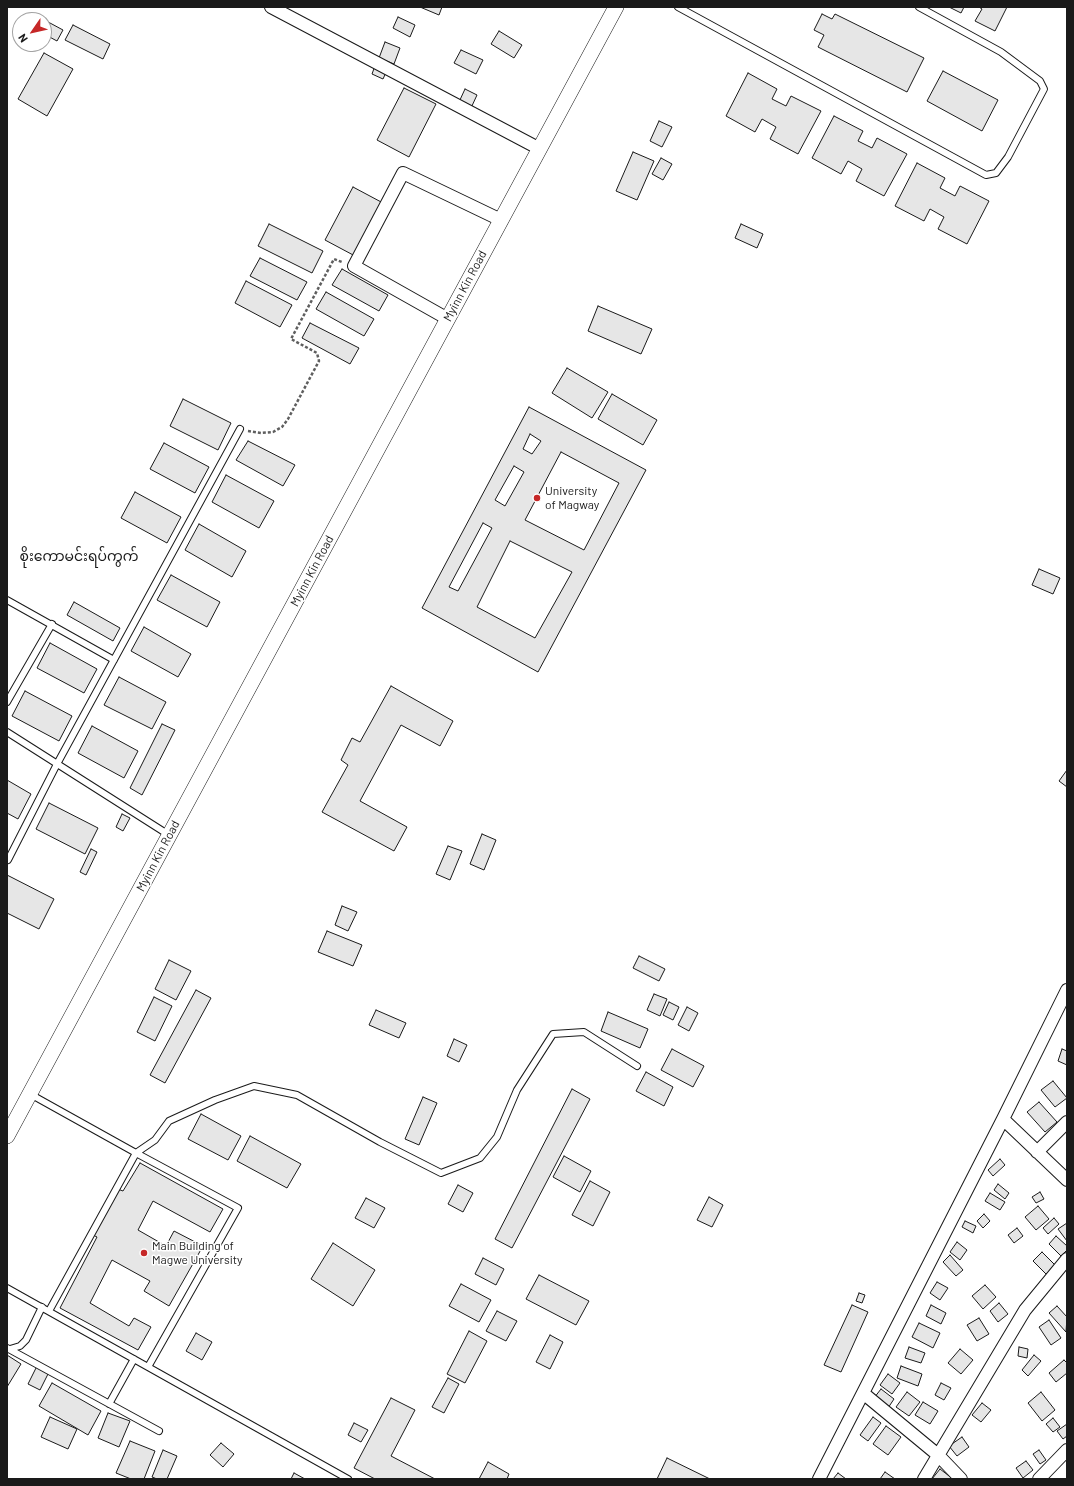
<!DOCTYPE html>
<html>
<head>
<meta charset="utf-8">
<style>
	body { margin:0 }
	#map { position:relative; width:1074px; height:1486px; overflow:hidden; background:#fff; font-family:Barlow,sans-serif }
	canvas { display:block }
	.frame { position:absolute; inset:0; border:8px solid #1a1a1a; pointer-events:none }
	.north { position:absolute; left:12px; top:12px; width:40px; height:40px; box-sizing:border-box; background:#fff; border:1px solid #a3a3a3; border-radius:50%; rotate:236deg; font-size:11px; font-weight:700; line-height:16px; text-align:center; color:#1a1a1a }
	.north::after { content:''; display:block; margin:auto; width:14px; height:18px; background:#c62828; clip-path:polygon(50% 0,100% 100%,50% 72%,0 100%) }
</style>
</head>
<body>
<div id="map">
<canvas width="1074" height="1486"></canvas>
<div class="frame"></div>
<div class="north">N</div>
</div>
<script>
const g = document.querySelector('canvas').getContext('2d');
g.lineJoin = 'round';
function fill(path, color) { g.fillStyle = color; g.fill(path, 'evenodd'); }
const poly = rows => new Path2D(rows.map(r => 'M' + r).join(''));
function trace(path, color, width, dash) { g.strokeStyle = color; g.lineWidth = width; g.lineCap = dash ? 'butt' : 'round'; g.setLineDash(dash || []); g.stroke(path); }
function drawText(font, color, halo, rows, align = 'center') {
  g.font = font + ' Barlow,"Noto Sans Myanmar",sans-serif'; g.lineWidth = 3; g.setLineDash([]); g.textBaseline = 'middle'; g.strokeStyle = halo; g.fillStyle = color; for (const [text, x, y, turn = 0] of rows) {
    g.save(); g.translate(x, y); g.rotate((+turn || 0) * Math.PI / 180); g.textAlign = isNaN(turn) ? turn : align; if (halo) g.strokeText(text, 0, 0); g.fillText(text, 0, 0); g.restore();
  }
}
const building = poly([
	[420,7,442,7,439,15,420,7],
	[949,7,964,7,961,13,949,7],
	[979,7,1007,7,995,31,975,21,982,9,979,7],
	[822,14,832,19,835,14,924,58,907,92,818,47,824,35,814,30,822,14],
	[37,16,63,30,57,41,44,34,44,20,34,20,37,16],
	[398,17,415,25,410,37,393,28,398,17],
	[73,25,110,44,103,59,65,40,73,25],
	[499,31,522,45,514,58,491,44,499,31],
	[385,42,400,48,394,64,379,58,385,42],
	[461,50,483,60,476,74,454,63,461,50],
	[44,53,73,69,47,116,18,99,44,53],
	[376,63,388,68,383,79,372,74,376,63],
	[943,71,998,100,982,131,927,101,943,71],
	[748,73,777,89,772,99,786,106,791,96,821,111,798,154,770,139,776,127,762,119,755,132,726,116,748,73],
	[404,88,436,104,409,157,377,140,404,88],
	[465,89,477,95,471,108,459,102,465,89],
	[834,116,863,131,858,141,872,148,877,138,907,154,884,196,856,181,862,169,848,161,841,174,812,158,834,116],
	[659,121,672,127,662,147,650,141,659,121],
	[633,152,654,161,637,200,616,191,633,152],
	[661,158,672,164,663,180,652,174,661,158],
	[917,163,945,178,940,188,955,196,960,186,989,201,967,244,938,229,944,217,930,209,924,221,895,206,917,163],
	[353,187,383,203,355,256,325,240,353,187],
	[269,224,323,251,312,273,258,246,269,224],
	[741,224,763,234,757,248,735,238,741,224],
	[260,258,307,282,297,300,250,276,260,258],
	[342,269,388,295,379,311,332,285,342,269],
	[246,281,292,305,280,327,235,303,246,281],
	[326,292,374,319,364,336,316,309,326,292],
	[598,306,652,329,641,354,588,331,598,306],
	[310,323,359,348,350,364,302,338,310,323],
	[567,368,608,392,592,418,552,393,567,368],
	[612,394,657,420,643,445,598,419,612,394],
	[183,399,231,423,218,450,170,426,183,399],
	[529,407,646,470,538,672,422,608,529,407],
	[530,434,541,441,532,454,523,449,530,434],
	[561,452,619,483,584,550,525,520,561,452],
	[514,466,524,472,505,506,495,500,514,466],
	[483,523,492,528,458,591,449,587,483,523],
	[510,541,572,572,535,638,477,607,510,541],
	[248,441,295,465,283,486,236,460,248,441],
	[164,443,209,467,195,493,150,469,164,443],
	[226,475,274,501,259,528,212,502,226,475],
	[135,492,181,517,167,543,121,518,135,492],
	[199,524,246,551,232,577,185,550,199,524],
	[1039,569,1060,578,1053,594,1032,585,1039,569],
	[171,575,220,602,207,627,157,600,171,575],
	[74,602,120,628,113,641,67,615,74,602],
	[144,627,191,654,178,677,131,651,144,627],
	[50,643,97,669,84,693,37,668,50,643],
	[119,677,166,702,152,729,104,705,119,677],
	[391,686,453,721,440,746,401,725,360,801,407,827,394,851,322,812,348,765,341,760,352,738,360,742,391,686],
	[25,691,72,716,59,741,12,716,25,691],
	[162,724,175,730,142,795,130,788,162,724],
	[92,726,138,751,124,778,78,753,92,726],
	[1067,770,1067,787,1059,781,1067,770],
	[7,780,31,794,18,819,7,813,7,780],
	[49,803,98,828,85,854,36,829,49,803],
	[122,814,130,818,123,831,116,827,122,814],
	[482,834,496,840,484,870,470,864,482,834],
	[448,846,462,851,450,880,436,874,448,846],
	[91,849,97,852,86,875,80,872,91,849],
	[7,875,54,899,39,929,7,913,7,875],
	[342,906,357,912,348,931,335,925,342,906],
	[327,931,362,945,353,966,318,952,327,931],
	[639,956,665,969,659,981,633,968,639,956],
	[169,960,191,971,176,1000,155,989,169,960],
	[196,990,211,998,165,1083,150,1075,196,990],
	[654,994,667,999,660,1016,647,1010,654,994],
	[154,997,172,1006,155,1041,137,1032,154,997],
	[669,1002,679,1007,673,1020,663,1015,669,1002],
	[687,1007,698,1013,689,1031,678,1025,687,1007],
	[376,1010,406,1023,399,1038,369,1025,376,1010],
	[608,1012,648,1029,640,1048,601,1031,608,1012],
	[454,1039,467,1045,459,1062,447,1056,454,1039],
	[672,1049,704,1066,693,1087,661,1070,672,1049],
	[1062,1049,1067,1051,1067,1065,1058,1061,1062,1049],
	[646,1072,673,1087,664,1106,636,1091,646,1072],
	[1053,1081,1067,1098,1055,1107,1041,1090,1053,1081],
	[572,1089,590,1099,512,1248,495,1239,572,1089],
	[423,1097,437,1103,419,1145,405,1139,423,1097],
	[1039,1102,1057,1122,1045,1132,1027,1112,1039,1102],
	[201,1114,241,1136,228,1160,188,1139,201,1114],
	[250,1136,301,1164,287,1188,237,1161,250,1136],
	[564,1156,591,1171,580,1192,553,1177,564,1156],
	[1000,1159,1005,1165,993,1176,988,1170,1000,1159],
	[140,1163,223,1209,210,1232,153,1201,138,1230,166,1246,174,1231,203,1246,169,1306,144,1291,150,1281,112,1260,90,1303,129,1326,134,1318,151,1327,138,1350,60,1308,97,1237,91,1234,115,1188,123,1191,140,1163],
	[590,1181,610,1192,593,1226,572,1215,590,1181],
	[998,1184,1009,1193,1005,1199,994,1190,998,1184],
	[458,1185,473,1193,463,1212,448,1204,458,1185],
	[1040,1192,1044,1199,1036,1203,1032,1197,1040,1192],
	[990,1193,1005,1202,1000,1210,985,1201,990,1193],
	[709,1197,723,1205,712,1227,697,1220,709,1197],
	[366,1198,385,1208,374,1228,355,1218,366,1198],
	[1038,1206,1049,1219,1036,1230,1025,1217,1038,1206],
	[984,1214,990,1221,983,1228,977,1221,984,1214],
	[1054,1218,1059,1224,1048,1234,1043,1228,1054,1218],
	[965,1221,976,1226,973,1233,962,1227,965,1221],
	[1067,1223,1067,1241,1058,1229,1067,1223],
	[1017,1228,1023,1236,1014,1243,1008,1235,1017,1228],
	[1056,1236,1067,1246,1067,1250,1061,1256,1049,1244,1056,1236],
	[957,1242,967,1250,960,1260,950,1252,957,1242],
	[333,1243,375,1270,353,1306,311,1279,333,1243],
	[1042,1252,1055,1265,1046,1274,1033,1261,1042,1252],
	[950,1255,963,1270,956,1276,943,1262,950,1255],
	[483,1258,504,1269,496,1285,475,1274,483,1258],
	[539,1275,589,1301,576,1325,526,1299,539,1275],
	[937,1282,948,1288,940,1300,930,1293,937,1282],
	[461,1284,491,1300,479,1322,449,1306,461,1284],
	[985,1285,996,1297,983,1309,972,1296,985,1285],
	[859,1293,865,1295,862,1303,856,1301,859,1293],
	[999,1303,1008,1314,998,1322,990,1311,999,1303],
	[852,1305,868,1312,841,1372,824,1365,852,1305],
	[931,1305,946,1313,941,1324,926,1316,931,1305],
	[1057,1306,1067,1317,1066,1332,1049,1313,1057,1306],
	[497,1311,517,1321,506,1341,486,1331,497,1311],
	[979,1318,989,1334,977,1341,967,1325,979,1318],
	[1049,1320,1061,1338,1051,1345,1039,1327,1049,1320],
	[919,1323,940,1333,933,1348,912,1337,919,1323],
	[469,1331,487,1341,465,1383,447,1374,469,1331],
	[196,1333,212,1342,202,1360,186,1351,196,1333],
	[550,1335,563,1342,550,1369,536,1362,550,1335],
	[909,1347,925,1353,921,1363,905,1358,909,1347],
	[1019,1347,1028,1349,1027,1358,1018,1356,1019,1347],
	[960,1349,973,1360,961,1374,948,1363,960,1349],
	[7,1355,21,1364,7,1387,7,1355],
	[1034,1355,1041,1361,1028,1376,1022,1370,1034,1355],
	[1064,1360,1067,1363,1067,1373,1056,1382,1049,1373,1064,1360],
	[37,1366,49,1372,40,1390,28,1384,37,1366],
	[901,1366,922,1374,918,1386,897,1378,901,1366],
	[888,1374,900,1383,892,1394,880,1385,888,1374],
	[448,1378,459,1384,444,1413,432,1407,448,1378],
	[52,1383,101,1411,88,1435,39,1406,52,1383],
	[941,1383,951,1388,944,1400,935,1395,941,1383],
	[881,1389,894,1399,888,1408,874,1398,881,1389],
	[907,1392,920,1402,909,1416,896,1407,907,1392],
	[1041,1392,1055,1410,1042,1421,1028,1403,1041,1392],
	[391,1398,415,1410,391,1456,435,1479,375,1479,354,1468,391,1398],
	[923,1402,938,1411,930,1424,915,1415,923,1402],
	[982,1403,991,1410,981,1422,972,1415,982,1403],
	[108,1413,130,1421,119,1447,98,1438,108,1413],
	[50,1417,77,1429,68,1449,41,1437,50,1417],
	[873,1417,881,1423,868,1441,860,1435,873,1417],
	[1053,1418,1060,1427,1053,1432,1046,1424,1053,1418],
	[354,1423,368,1430,361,1442,348,1435,354,1423],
	[1067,1424,1067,1436,1063,1439,1057,1431,1067,1424],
	[886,1426,901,1437,888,1455,873,1444,886,1426],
	[962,1437,969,1447,957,1456,949,1446,962,1437],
	[130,1441,155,1451,144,1479,131,1479,116,1473,130,1441],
	[221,1443,234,1454,223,1467,210,1455,221,1443],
	[163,1450,177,1456,167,1479,157,1479,152,1477,163,1450],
	[1039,1450,1046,1460,1040,1464,1033,1454,1039,1450],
	[667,1458,710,1479,657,1479,667,1458],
	[1026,1461,1033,1470,1023,1478,1016,1468,1026,1461],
	[488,1462,509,1474,507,1479,479,1479,488,1462],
	[940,1469,953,1479,932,1479,940,1469],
	[885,1472,895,1479,880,1479,885,1472],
	[294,1473,305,1479,291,1479,294,1473],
	[838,1473,846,1479,833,1479,838,1473]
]);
fill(building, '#e6e6e6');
trace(building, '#1a1a1a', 1);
const service = poly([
	[678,7,986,175,996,173,1008,157,1044,89,1040,81,1001,52,919,7],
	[7,600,114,660],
	[7,702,52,624],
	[7,732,169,835],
	[8,860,57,764,240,429],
	[30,1094,136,1153,155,1140,169,1121,215,1100,254,1086,297,1095,380,1142,441,1173,480,1158,497,1137,517,1090,553,1034,584,1032,637,1066],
	[7,1288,148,1367,238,1208,136,1153,49,1311],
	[7,1348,159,1431],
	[10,1349,20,1346,26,1340,42,1307],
	[148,1367,348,1479],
	[109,1404,134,1359]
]);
const minor = poly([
	[271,7,540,149],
	[448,319,354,266,403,173,501,220],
	[1003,1119,1067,1180],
	[1037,1152,1067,1122],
	[863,1393,938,1455,961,1479],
	[819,1479,1003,1119,1067,990],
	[924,1479,1025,1310,1067,1259],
	[1039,1479,1067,1450]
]);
const tertiary = poly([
	[7,1136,616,7]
]);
trace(service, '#1a1a1a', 8);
trace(minor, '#1a1a1a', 14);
trace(tertiary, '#1a1a1a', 16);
trace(poly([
	[248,431,261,433,273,432,282,427,288,419,319,361,317,353,291,339,334,259,342,262]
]), '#5f5f5f', 2.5, [3, 2]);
trace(service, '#fff', 6);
trace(minor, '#fff', 12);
trace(tertiary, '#fff', 15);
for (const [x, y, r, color] of [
	[537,498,4,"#c62828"],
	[144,1253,4,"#c62828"]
]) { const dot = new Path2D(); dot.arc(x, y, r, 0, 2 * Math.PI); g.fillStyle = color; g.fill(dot); trace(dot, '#fff', 1.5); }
drawText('12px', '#1a1a1a', '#fff', [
	["Myinn Kin Road",465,286,-62],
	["Myinn Kin Road",312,571,-62],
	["Myinn Kin Road",158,856,-62]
]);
drawText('12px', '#1a1a1a', '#fff', [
	["University",545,491],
	["of Magway",545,505],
	["Main Building of",152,1246],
	["Magwe University",152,1260]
], 'left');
drawText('14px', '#1a1a1a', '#fff', [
	["စိုးကောမင်းရပ်ကွက်",79,556]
]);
</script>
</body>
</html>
